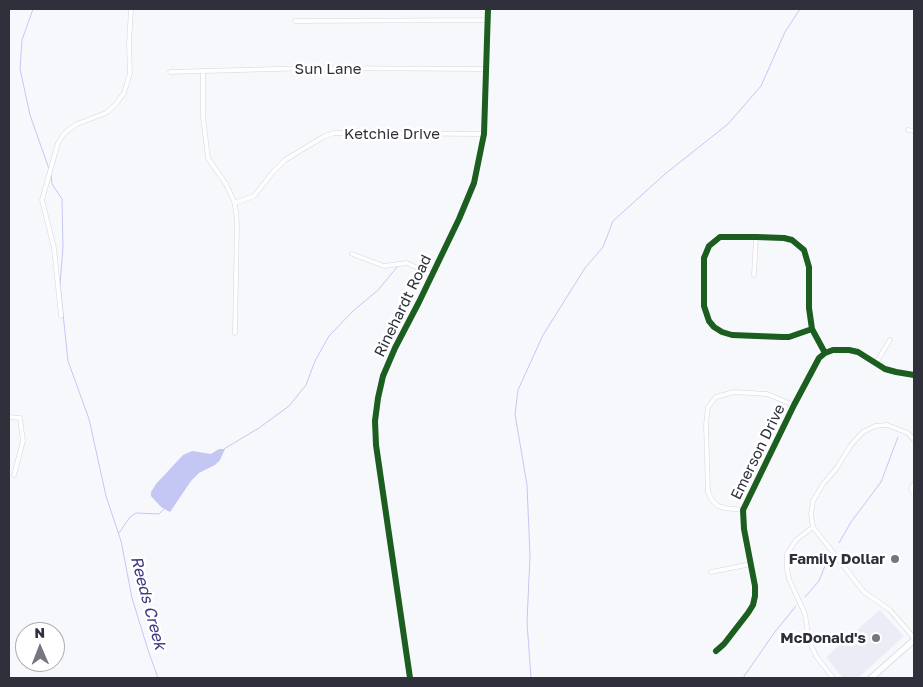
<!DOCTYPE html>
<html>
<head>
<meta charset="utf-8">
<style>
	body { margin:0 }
	#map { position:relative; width:923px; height:687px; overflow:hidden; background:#f7f8fc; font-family:"Golos Text",sans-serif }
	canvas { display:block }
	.frame { position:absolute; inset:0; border:10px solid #2f303c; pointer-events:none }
	.north { position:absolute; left:15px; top:622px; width:50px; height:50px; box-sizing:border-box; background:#fff; border:1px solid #acacb1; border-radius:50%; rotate:359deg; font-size:14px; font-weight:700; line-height:20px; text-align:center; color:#2f303c }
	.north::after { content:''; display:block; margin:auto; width:18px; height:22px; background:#75767f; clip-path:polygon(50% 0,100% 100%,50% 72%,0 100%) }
</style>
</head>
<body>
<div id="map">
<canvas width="923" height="687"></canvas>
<div class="frame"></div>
<div class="north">N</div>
</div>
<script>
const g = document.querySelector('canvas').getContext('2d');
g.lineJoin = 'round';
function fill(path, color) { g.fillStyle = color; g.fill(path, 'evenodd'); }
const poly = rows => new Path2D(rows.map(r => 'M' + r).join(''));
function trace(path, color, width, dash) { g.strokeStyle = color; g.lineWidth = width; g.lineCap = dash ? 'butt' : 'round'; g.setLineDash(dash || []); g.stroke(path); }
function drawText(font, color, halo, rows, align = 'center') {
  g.font = font + ' "Golos Text",sans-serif'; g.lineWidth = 5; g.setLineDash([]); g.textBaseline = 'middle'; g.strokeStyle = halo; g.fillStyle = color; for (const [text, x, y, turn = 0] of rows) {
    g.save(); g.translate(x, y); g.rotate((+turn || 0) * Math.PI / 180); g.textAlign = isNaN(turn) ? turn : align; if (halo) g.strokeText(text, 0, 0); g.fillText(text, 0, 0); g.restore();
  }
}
fill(poly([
	[880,610,904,636,858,678,843,678,826,657]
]), '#ebecf6');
fill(poly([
	[219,449,225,449,220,460,215,465,199,473,191,481,170,512,161,507,151,496,151,492,156,484,183,455,192,451,211,454]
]), '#c4c6f4');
trace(poly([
	[33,9,22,40,20,69,30,115,49,169],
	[51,175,52,184,62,199,63,247,60,285,68,361,89,419,106,496,121,541,132,598,148,650,158,678],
	[224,449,259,428,289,406,306,385,315,361,329,336,353,311,378,290,398,266],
	[119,533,130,517,136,513,159,514,165,508],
	[839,543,851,522,881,482,898,437],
	[805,597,819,581,829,556],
	[531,678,527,622,530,556,527,485,515,414,518,390,543,335,585,268,603,247,613,221,665,174,728,124,761,86,785,32,800,9],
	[743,678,774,633,796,606]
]), '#c4c6f4', 1);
const street = poly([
	[295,21,488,20],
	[203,71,203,117,208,158,226,184,234,201,236,211,237,224,235,333],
	[170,72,311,68,486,69],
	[908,130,914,131],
	[235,203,254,196,273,172,285,160,323,137,334,133,484,134],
	[352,254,384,266,407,263,432,275],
	[754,275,756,237],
	[61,316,54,248,42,200,58,143,63,135,68,130,77,124,106,113,116,104,124,93,130,73,129,44,131,9],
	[812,329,789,337,782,337,732,335,722,332,714,327,709,321,704,306,704,258,709,246,720,237,756,237,784,238,792,240,804,250,809,267,809,308,812,329,825,353],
	[876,363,890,340],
	[9,417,20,418,23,441,14,475],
	[914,440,908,433,887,425,875,426,863,432,851,445,836,469,823,484,813,501,811,514,813,527,864,592,890,610,914,638],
	[914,484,911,488,914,494],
	[743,510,725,508,718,506,712,500,708,492,706,425,708,407,716,397,734,392,767,394,794,405],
	[813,527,796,540,787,554,787,568,789,579,805,614,809,641,816,656,833,678],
	[711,572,751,564],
	[716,651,724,644,748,613,753,605,755,596,755,586,744,529,743,510,794,405,819,358,825,353,833,350,849,350,858,352,885,369,896,372,914,375],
	[410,678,376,445,375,421,378,398,383,376,395,348,419,302,459,219,474,183,484,134,488,9]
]);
const primary = poly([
	[871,678,914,640]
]);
trace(street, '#d4d5de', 5);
trace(primary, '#d4d5de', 7);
trace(street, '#fefeff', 4);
trace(primary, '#fefeff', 5.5);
trace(poly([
	[812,329,789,337,782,337,732,335,722,332,714,327,709,321,704,306,704,258,709,246,720,237,756,237,784,238,792,240,804,250,809,267,809,308,812,329,825,353],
	[716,651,724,644,748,613,753,605,755,596,755,586,744,529,743,510,794,405,819,358,825,353,833,350,849,350,858,352,885,369,896,372,914,375],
	[410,678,376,445,375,421,378,398,383,376,395,348,419,302,459,219,474,183,484,134,488,9]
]), '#1b5e20', 6);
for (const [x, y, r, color] of [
	[895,559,5,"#75767f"],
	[876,638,5,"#75767f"]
]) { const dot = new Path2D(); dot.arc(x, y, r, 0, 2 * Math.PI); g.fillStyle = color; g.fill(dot); trace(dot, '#fff', 2); }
drawText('15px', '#2f303c', '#fff', [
	["Sun Lane",328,69],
	["Ketchie Drive",392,134],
	["Rinehardt Road",403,306,-64],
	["Emerson Drive",758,452,-64]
]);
drawText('bold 15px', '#2f303c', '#fff', [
	["Family Dollar",885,559],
	["McDonald's",866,638]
], 'right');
drawText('italic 16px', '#3b3780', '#fff', [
	["Reeds Creek",148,603,75]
]);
</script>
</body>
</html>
